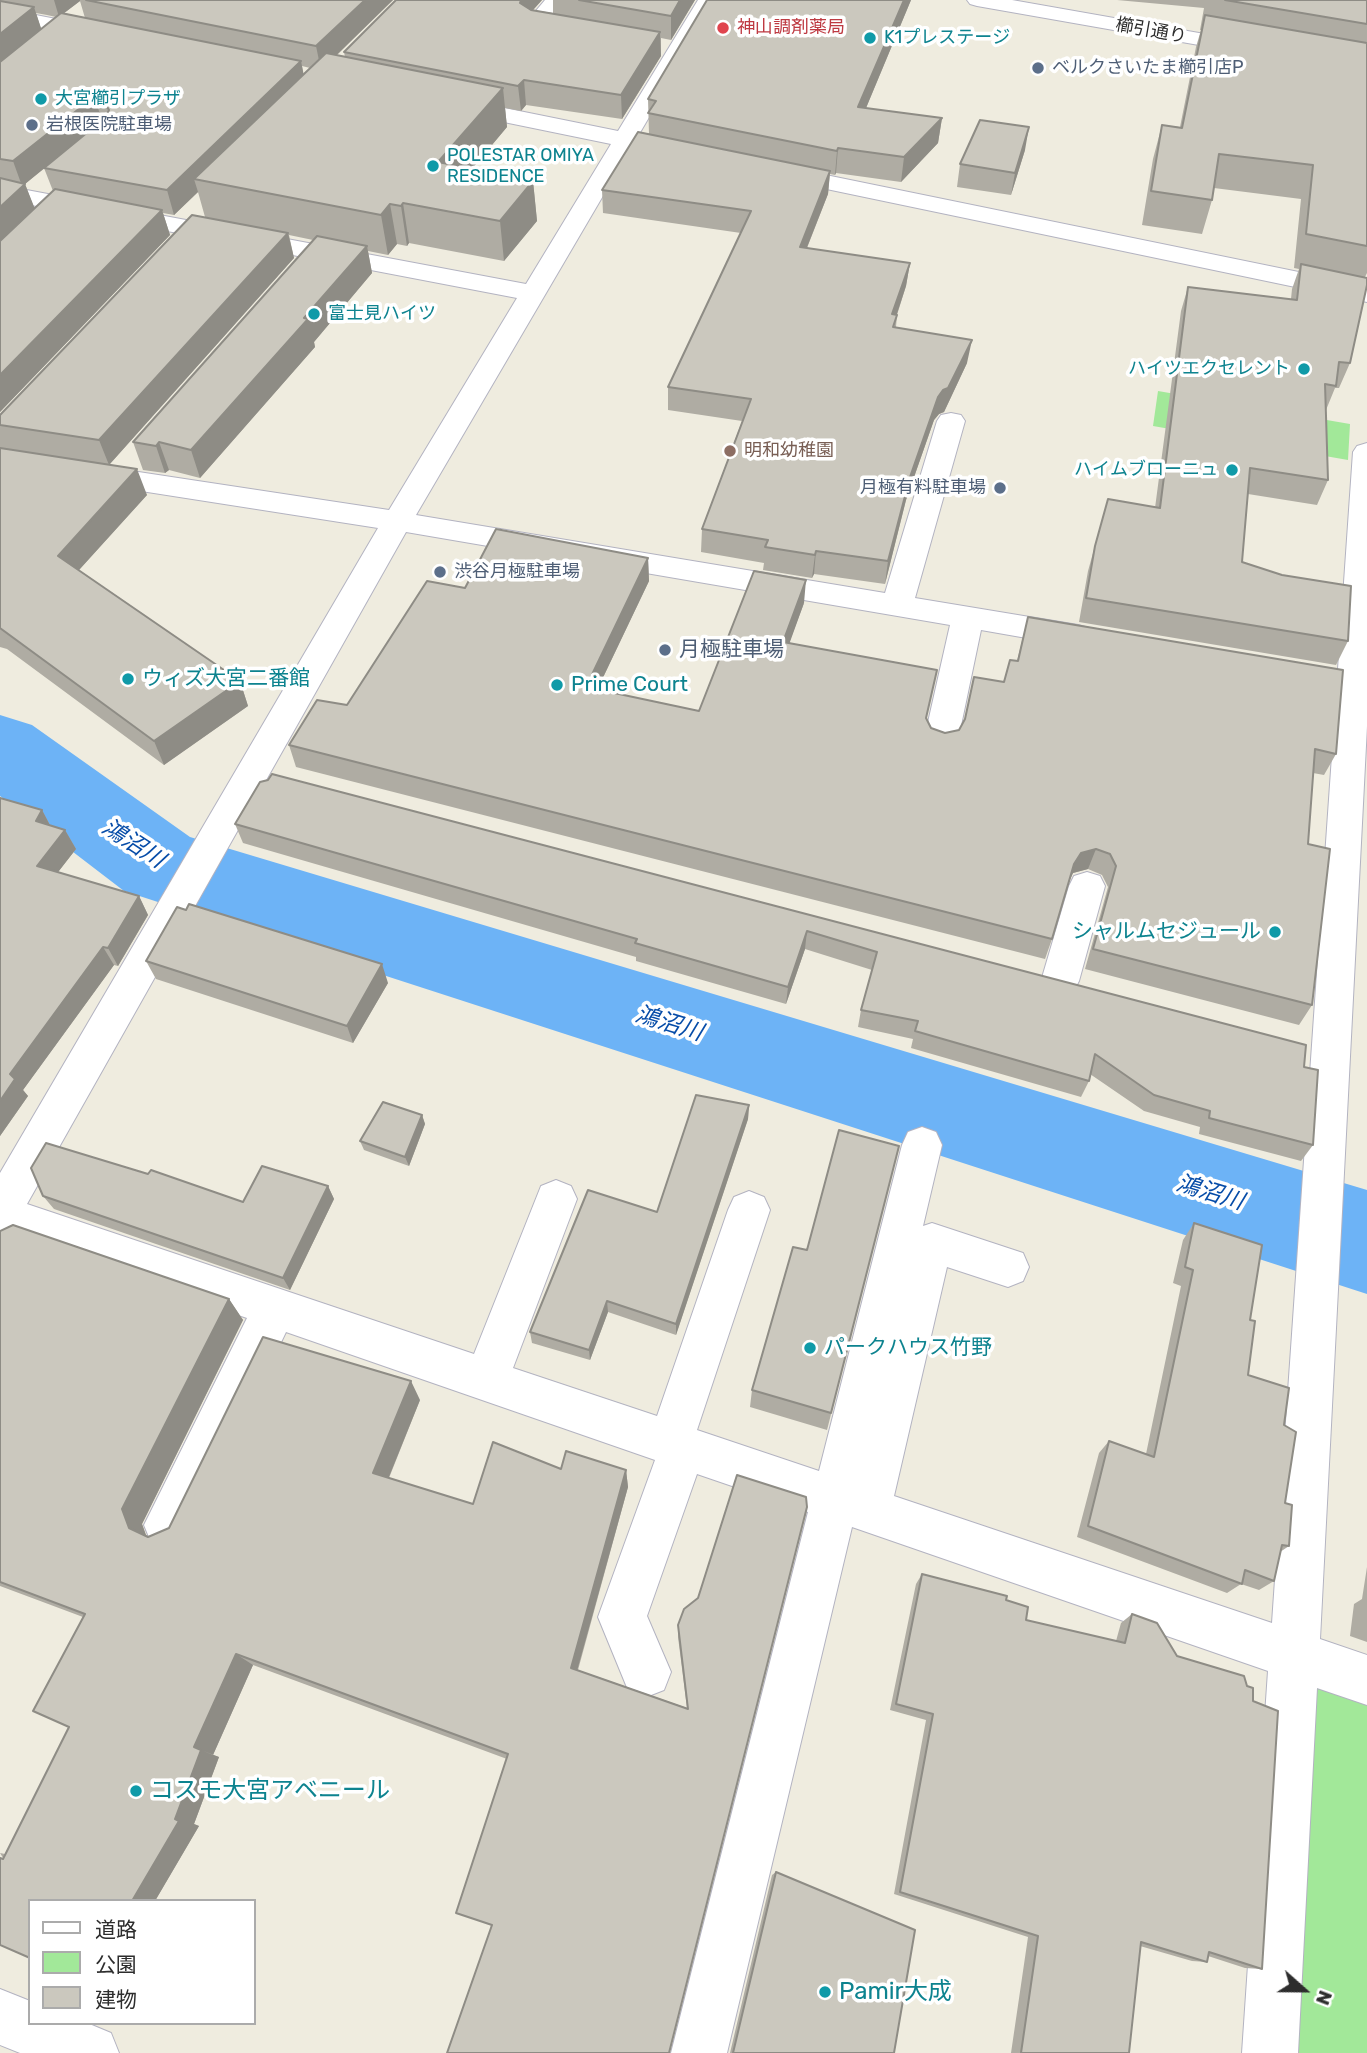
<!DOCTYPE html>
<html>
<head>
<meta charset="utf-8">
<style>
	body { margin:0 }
	#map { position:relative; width:1367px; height:2053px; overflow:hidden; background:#efecdf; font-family:Rubik,"Noto Sans JP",sans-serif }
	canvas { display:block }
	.legend { position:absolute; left:28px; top:1899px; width:228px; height:126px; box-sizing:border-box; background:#fff; border:2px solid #ababab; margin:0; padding:9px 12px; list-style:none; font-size:21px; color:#2d2d2d }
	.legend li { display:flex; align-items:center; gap:14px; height:35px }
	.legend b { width:35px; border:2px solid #ababab }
	.north { position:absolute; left:1269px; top:1955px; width:70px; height:70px; -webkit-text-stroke:5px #fff; paint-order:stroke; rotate:111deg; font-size:19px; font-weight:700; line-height:28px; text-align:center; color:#2d2d2d }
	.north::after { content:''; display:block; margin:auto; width:24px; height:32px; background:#2d2d2d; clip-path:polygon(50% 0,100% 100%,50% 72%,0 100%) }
</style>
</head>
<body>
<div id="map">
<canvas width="1367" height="2053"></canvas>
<ul class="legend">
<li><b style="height:9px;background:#fff"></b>道路</li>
<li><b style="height:19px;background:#a2e899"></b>公園</li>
<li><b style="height:19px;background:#cbc8be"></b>建物</li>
</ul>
<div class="north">N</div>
</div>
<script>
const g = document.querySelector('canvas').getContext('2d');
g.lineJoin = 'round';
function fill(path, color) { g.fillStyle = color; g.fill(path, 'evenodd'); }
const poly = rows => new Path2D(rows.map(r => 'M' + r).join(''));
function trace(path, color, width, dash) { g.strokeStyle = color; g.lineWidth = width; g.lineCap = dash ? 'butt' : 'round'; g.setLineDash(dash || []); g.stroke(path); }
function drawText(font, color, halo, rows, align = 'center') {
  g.font = font + ' Rubik,"Noto Sans JP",sans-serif'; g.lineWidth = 7; g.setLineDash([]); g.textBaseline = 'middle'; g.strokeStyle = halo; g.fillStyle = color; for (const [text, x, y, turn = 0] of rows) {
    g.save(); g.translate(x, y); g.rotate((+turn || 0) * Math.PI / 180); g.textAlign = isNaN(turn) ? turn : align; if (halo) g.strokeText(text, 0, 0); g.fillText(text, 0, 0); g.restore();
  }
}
fill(poly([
	[1158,391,1350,424,1348,460,1153,426],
	[1304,1673,1367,1694,1367,2053,1283,2053]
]), '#a2e899');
fill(poly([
	[0,715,32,725,190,837,1367,1190,1367,1294,124,891,0,796,0,715]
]), '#6db3f6');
const minor = poly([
	[545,0,566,0,549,21,575,27,579,31,575,35,568,37,527,29,524,25,545,0],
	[698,0,718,0,638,136,654,139,658,144,654,149,646,151,631,148,416,515,885,593,937,421,941,415,951,413,961,415,965,421,915,598,1078,625,1089,628,1094,636,1089,644,1078,647,981,630,958,740,953,749,941,752,929,749,924,740,950,625,406,532,27,1204,474,1354,541,1186,556,1180,571,1186,577,1199,513,1368,657,1416,728,1210,734,1197,749,1191,764,1197,770,1210,697,1430,819,1471,902,1145,908,1132,922,1127,936,1132,942,1145,923,1226,932,1223,1023,1253,1029,1267,1023,1281,1008,1287,947,1267,894,1496,1272,1623,1353,452,1357,446,1367,443,1367,726,1320,1639,1367,1655,1367,1705,1317,1688,1298,2053,1242,2053,1268,1671,852,1527,727,2053,671,2053,808,1512,697,1474,647,1616,671,1672,664,1690,646,1697,628,1690,598,1617,655,1460,286,1332,185,1542,168,1549,151,1542,144,1525,247,1318,0,1233,0,1173,378,528,0,469,0,451,389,510,517,298,0,199,0,185,526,284,611,144,455,112,447,110,444,105,447,100,455,98,618,131,698,0],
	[967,0,1012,0,1250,42,1258,43,1261,48,1258,53,1250,54,977,6,970,4,967,0],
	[0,8,97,27,104,29,108,33,104,37,97,39,0,20,0,8],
	[777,165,1367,286,1367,302,769,177,765,172,769,167,777,165],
	[1087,872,1100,876,1105,886,1079,981,1073,992,1060,996,1047,992,1041,981,1069,886,1074,876,1087,872],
	[0,1989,30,2001,30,2023,87,2023,111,2033,119,2053,20,2053,0,2045,0,1989]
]);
trace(minor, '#b3b3c1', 2);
fill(minor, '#fff');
fill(poly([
	[0,0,393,0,337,55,345,57,344,52,396,0,542,0,533,10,553,13,553,0,695,0,671,40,661,38,661,56,622,119,526,105,521,111,505,108,507,127,472,169,533,181,537,221,504,261,409,243,407,246,397,244,388,255,368,251,372,273,314,342,315,347,200,478,169,470,165,473,143,470,133,442,313,240,289,235,294,258,109,465,147,495,79,570,240,681,248,706,164,765,7,649,0,647,0,425,205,217,198,192,174,215,163,213,170,235,0,412],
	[80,1,85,18,64,13],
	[36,13,47,15,56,17,41,29],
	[302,66,310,68,303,74],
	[44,168,53,191,34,208,25,184],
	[707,0,911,0,866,108,942,118,938,143,901,182,836,173,835,175,830,174,828,194,807,248,910,263,906,286,897,315,896,327,967,363,944,412,939,414,934,420,906,500,885,584,814,574,812,578,763,570,764,563,701,552,702,529,742,421,668,410,668,387,741,233,603,213,602,190,649,134,648,99],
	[1117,0,1367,0,1367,273,1365,277,1350,363,1339,388,1335,388,1326,410,1328,480,1317,505,1248,494,1242,562,1348,641,1336,665,1079,622,1088,571,1108,499,1155,508,1181,311,1188,287,1291,299,1292,289,1299,269,1294,268,1301,199,1214,188,1212,200,1202,234,1142,225,1153,159,1162,125,1180,127,1196,47,1201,30,1200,30,1204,8],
	[1025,150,1011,195,957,187,960,164],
	[648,558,649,581,597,690,699,711,804,603,789,643,937,670,926,719,931,728,945,733,959,730,1004,682,1017,661,1028,617,1336,754,1324,775,1313,773,1308,844,1312,1005,1299,1025,1085,969,1108,887,1102,875,1088,869,1073,873,1070,880,1052,939,1045,959,296,767,289,745,347,705,465,588],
	[260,782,1304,1067,1313,1145,1301,1161,1199,1134,1200,1127,1144,1111,1090,1074,1089,1081,1081,1097,911,1048,913,1039,858,1027,861,1010,872,970,805,949,786,1004,636,961,636,957,243,843,235,824],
	[0,798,42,810,50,825,65,830,76,849,58,872,139,896,148,915,118,966,114,965,23,1090,28,1096,0,1136],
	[146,961,388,983,353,1043,156,979],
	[749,1105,748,1119,676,1335,608,1312,590,1360,532,1343,530,1332,657,1212],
	[422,1115,425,1124,409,1166,364,1150,360,1141],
	[899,1146,827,1430,750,1407,752,1390,807,1250],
	[148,1174,243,1202,328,1186,334,1199,290,1290,54,1209,43,1196],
	[1194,1223,1250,1320,1248,1375,1284,1425,1285,1503,1289,1546,1280,1552,1274,1581,1259,1590,1241,1584,1227,1593,1077,1537,1099,1453,1109,1441,1146,1454,1181,1286,1173,1283,1183,1240],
	[0,1231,229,1299,243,1320,142,1524,146,1536,148,1537,169,1528,420,1400,389,1478,473,1504,561,1469,626,1470,628,1487,578,1670,687,1708,678,1637,678,1625,698,1598,669,2053,492,1925,507,1759,253,1665,213,1755,219,1757,194,1824,199,1826,155,1901,30,1901,0,1853,5,1854,69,1727,83,1617,0,1586],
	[1367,1567,1367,1642,1350,1636,1354,1604,1362,1599],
	[922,1574,1006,1600,1026,1620,1116,1641,1121,1623,1132,1614,1177,1656,1247,1686,1253,1701,1262,1969,1245,1968,1208,1956,1207,1962,1192,1961,1140,1946,1129,2053,1011,2053,1028,1937,894,1894,926,1720,890,1710,916,1584],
	[776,1872,894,2053,730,2053,772,1875]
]), '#afaca3');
fill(poly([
	[54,0,80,0,80,1,59,17],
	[365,0,393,0,321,70,316,46],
	[521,0,542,0,525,19,520,3],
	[680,0,695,0,671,40,671,16],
	[904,0,911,0,856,132,858,107],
	[34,7,42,31,0,65,0,34],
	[660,32,661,56,622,119,621,95],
	[301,61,306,86,194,179,198,192,174,215,167,190],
	[524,80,526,105,521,111,518,86],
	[503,88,507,127,444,202,438,162],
	[96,102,104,126,93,129,25,184,35,209,0,241,0,207,22,186,13,161,85,104],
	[942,118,938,143,901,182,904,157],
	[1029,127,1025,150,1011,195,1015,173],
	[838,148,836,173,835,175,837,151],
	[830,171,828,194,798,270,800,247],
	[533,181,537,221,504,261,500,221],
	[403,203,409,243,407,246,401,206],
	[390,204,397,244,388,255,381,215],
	[162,210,170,235,0,412,0,375],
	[288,233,294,258,109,465,99,440],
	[367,246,372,273,314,342,315,347,200,478,191,450],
	[910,263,906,286,889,338,892,314],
	[972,340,967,363,944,412,939,414,934,420,906,500,885,584,888,561,910,477,938,397],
	[159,442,169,470,165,473,156,446],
	[137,469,147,495,69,581,58,556],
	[816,551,814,574,812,578,815,555],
	[648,558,649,581,588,709,586,687],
	[806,580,804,603,782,664,783,642],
	[240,681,248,706,164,765,154,741],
	[42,810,52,829,36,821],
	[65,830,76,849,48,885,37,866],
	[1096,849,1088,869,1073,873,1067,885,1074,864,1081,853],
	[139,896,148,915,118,966,108,948],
	[807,931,805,949,786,1004,788,987],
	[103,947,114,965,23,1090,28,1096,0,1136,0,1101,10,1074],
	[382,964,388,983,353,1043,347,1026],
	[749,1105,748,1119,676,1335,676,1324],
	[422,1115,425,1124,409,1166,405,1157],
	[328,1186,334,1199,290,1290,283,1278],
	[229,1299,243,1320,142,1524,149,1543,129,1528,122,1509],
	[607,1301,608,1312,590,1360,589,1350],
	[411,1381,420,1400,384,1489,373,1473],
	[626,1470,628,1487,575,1678,571,1668],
	[236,1654,253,1665,213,1755,194,1747],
	[201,1750,219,1757,194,1824,199,1826,155,1901,132,1901,175,1819]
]), '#8e8c85');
const building = poly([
	[86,0,365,0,316,46,86,0],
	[396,0,521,0,520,3,531,10,660,32,621,95,524,80,518,86,344,52,396,0],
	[579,0,680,0,671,16,579,0],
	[707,0,904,0,858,107,942,118,904,157,838,148,837,151,648,113,656,101,648,99,707,0],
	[1225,0,1367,0,1367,24,1225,0],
	[0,1,34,7,0,34,0,1],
	[61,13,301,61,167,190,44,168,105,118,109,110,106,105,96,102,85,104,13,161,0,159,0,62,61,13],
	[1205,15,1367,43,1367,246,1306,234,1313,165,1219,154,1212,200,1151,191,1162,125,1182,128,1205,15],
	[326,53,503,88,438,162,533,181,500,221,403,203,401,206,390,204,381,215,194,179,326,53],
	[980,120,1029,127,1015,173,960,164,980,120],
	[638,132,830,171,800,247,910,263,892,314,897,315,893,327,972,340,948,388,943,390,938,397,910,477,888,561,816,551,815,555,765,547,768,540,702,529,751,399,668,387,751,211,602,190,638,132],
	[0,178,25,184,0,207,0,178],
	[55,189,162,210,0,375,0,241,55,189],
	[192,215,288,233,99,440,0,425,0,415,192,215],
	[317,236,367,246,304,318,308,319,191,450,159,442,156,446,133,442,317,236],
	[1301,264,1367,278,1367,285,1350,363,1339,362,1336,386,1325,384,1328,480,1250,468,1242,562,1282,575,1351,586,1348,641,1086,598,1095,546,1108,499,1160,508,1188,287,1297,300,1301,264],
	[0,448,137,469,58,556,240,681,154,741,0,628,0,448],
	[496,529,648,558,586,687,699,711,754,571,806,580,783,642,937,670,926,718,931,728,945,733,959,730,965,719,974,677,1004,682,1010,660,1018,661,1028,617,1343,670,1336,754,1315,749,1308,844,1330,849,1312,1005,1093,949,1116,866,1110,854,1096,849,1081,853,1074,864,1052,939,289,745,317,700,347,705,427,581,465,588,496,529],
	[272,774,1306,1045,1304,1067,1318,1070,1313,1145,1209,1118,1210,1111,1154,1095,1095,1054,1089,1081,915,1031,918,1021,861,1010,877,952,807,931,788,987,635,943,637,939,235,824,260,782,268,780,272,774],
	[0,798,42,810,36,821,65,830,37,866,139,896,108,948,103,947,10,1074,15,1079,0,1101,0,798],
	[189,904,382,964,347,1026,146,961,177,907,186,910,189,904],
	[696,1095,749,1105,676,1324,607,1301,589,1350,530,1332,588,1190,657,1212,696,1095],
	[383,1102,422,1115,405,1157,360,1141,383,1102],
	[839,1130,899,1146,831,1413,752,1390,793,1247,807,1250,839,1130],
	[46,1143,148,1174,151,1170,243,1202,262,1166,328,1186,283,1278,43,1196,31,1168,46,1143],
	[1194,1223,1262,1245,1250,1320,1255,1321,1248,1375,1289,1388,1284,1425,1296,1432,1285,1503,1292,1505,1289,1546,1282,1545,1274,1581,1245,1570,1242,1584,1088,1526,1109,1441,1154,1457,1193,1270,1185,1267,1194,1223],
	[13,1225,229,1299,122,1509,129,1528,148,1537,169,1528,263,1337,411,1381,373,1473,473,1504,493,1442,561,1469,566,1451,626,1470,571,1668,688,1709,678,1625,684,1609,698,1598,737,1475,806,1497,807,1507,669,2053,447,2053,492,1925,456,1913,508,1754,236,1654,194,1747,201,1750,175,1819,179,1821,132,1901,30,1901,30,1958,0,1945,0,1858,3,1859,69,1727,33,1711,85,1614,0,1582,0,1231,13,1225],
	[922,1574,1007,1596,1006,1600,1028,1607,1026,1620,1125,1643,1132,1614,1157,1623,1177,1656,1244,1676,1247,1686,1253,1688,1253,1701,1278,1711,1262,1969,1209,1952,1207,1962,1141,1942,1129,2053,1021,2053,1038,1936,900,1892,933,1714,896,1704,922,1574],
	[776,1872,915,1930,894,2053,733,2053,776,1872]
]);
fill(building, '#cbc8be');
trace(building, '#8e8c85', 2);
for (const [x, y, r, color] of [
	[723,28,7,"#e0444e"],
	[870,38,7,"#0f9aa8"],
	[1038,68,7,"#5c6f8a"],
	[41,99,7,"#0f9aa8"],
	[32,125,7,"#5c6f8a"],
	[433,166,7,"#0f9aa8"],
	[314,314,7,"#0f9aa8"],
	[1304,369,7,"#0f9aa8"],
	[730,451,7,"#8d6e63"],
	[1232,470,7,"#0f9aa8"],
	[1000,488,7,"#5c6f8a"],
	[440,572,7,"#5c6f8a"],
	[665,650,7,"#5c6f8a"],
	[128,679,7,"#0f9aa8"],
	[557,685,7,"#0f9aa8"],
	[1275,932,7,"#0f9aa8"],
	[810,1348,7,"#0f9aa8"],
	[136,1791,7,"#0f9aa8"],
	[825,1992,7,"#0f9aa8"]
]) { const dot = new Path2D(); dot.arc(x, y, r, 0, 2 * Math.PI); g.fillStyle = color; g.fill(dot); trace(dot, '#fff', 2.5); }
drawText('18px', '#be3a42', '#fff', [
	["神山調剤薬局",737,28]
], 'left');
drawText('18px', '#2d2d2d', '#fff', [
	["櫛引通り",1151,31,10]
]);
drawText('18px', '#0d838f', '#fff', [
	["K1プレステージ",884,38],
	["大宮櫛引プラザ",55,99],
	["POLESTAR OMIYA",447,156],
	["RESIDENCE",447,177],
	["富士見ハイツ",328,314],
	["ハイツエクセレント",1290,369,"right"],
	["ハイムブローニュ",1218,470,"right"]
], 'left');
drawText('18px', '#4e5e75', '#fff', [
	["ベルクさいたま櫛引店P",1052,68],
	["岩根医院駐車場",46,125],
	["月極有料駐車場",986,488,"right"],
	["渋谷月極駐車場",454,572]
], 'left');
drawText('18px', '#785e54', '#fff', [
	["明和幼稚園",744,451]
], 'left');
drawText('21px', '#4e5e75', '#fff', [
	["月極駐車場",679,650]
], 'left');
drawText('21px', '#0d838f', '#fff', [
	["ウィズ大宮二番館",142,679],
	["Prime Court",571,685],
	["シャルムセジュール",1261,932,"right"],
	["パークハウス竹野",824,1348]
], 'left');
drawText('italic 23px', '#064ca8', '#fff', [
	["鴻沼川",133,844,33],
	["鴻沼川",669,1024,17],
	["鴻沼川",1210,1193,17]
]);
drawText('24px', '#0d838f', '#fff', [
	["コスモ大宮アベニール",150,1791],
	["Pamir大成",839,1992]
], 'left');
</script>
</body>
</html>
